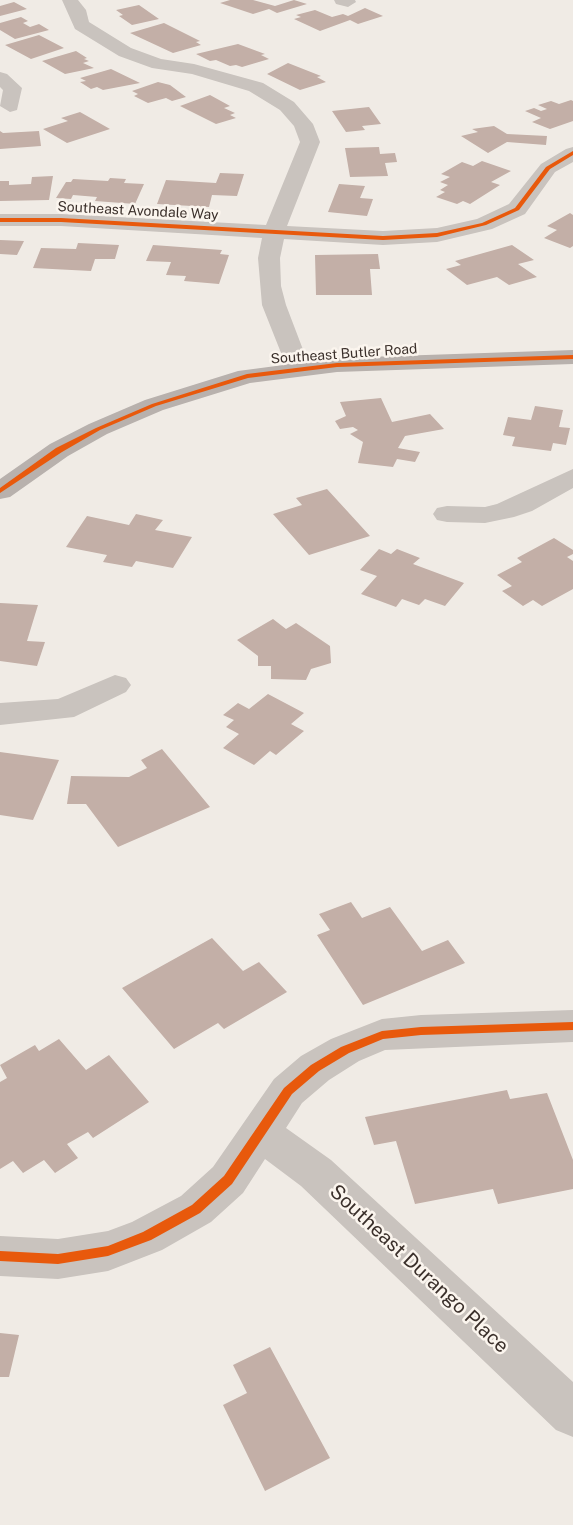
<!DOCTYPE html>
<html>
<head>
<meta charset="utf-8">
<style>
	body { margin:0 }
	canvas { display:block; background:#f0ebe5 }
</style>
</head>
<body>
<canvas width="573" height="1525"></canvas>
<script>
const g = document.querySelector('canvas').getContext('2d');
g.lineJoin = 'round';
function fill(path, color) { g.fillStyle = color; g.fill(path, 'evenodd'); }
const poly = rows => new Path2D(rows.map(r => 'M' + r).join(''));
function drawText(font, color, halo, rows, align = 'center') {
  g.font = font + ' "Public Sans",sans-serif'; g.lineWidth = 5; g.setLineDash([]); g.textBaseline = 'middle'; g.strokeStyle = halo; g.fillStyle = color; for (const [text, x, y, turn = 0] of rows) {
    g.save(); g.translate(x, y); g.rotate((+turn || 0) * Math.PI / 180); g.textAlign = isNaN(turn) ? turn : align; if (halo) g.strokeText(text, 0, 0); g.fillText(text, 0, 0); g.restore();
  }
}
fill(poly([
	[230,0,253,0,275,6,294,0,307,4,277,13,269,9,253,14,220,3],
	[14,2,27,9,0,16,0,6],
	[139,5,159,19,132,25,119,16,123,15,116,10],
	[365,8,383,16,358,24,350,20,320,31,294,19,301,17,296,15,315,10,332,17,343,14,348,16],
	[21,17,28,21,23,23,30,27,39,24,49,30,15,39,0,30,0,23],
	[164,23,200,41,196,42,201,45,173,53,130,33],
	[39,35,64,48,31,59,5,45],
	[238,44,265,54,261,55,269,59,242,67,236,65,230,66,216,60,210,61,196,54],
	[76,51,87,58,84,59,89,61,83,63,94,68,65,74,42,61],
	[288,63,321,76,317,77,326,82,300,90,267,74],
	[111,69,140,83,103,90,97,87,91,89,80,82,86,81,80,78],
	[158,82,170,85,186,97,172,101,166,98,148,103,134,96,138,94,132,91],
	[210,95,230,106,224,108,235,113,230,115,236,118,216,124,180,106],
	[571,100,573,101,573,121,550,129,532,122,541,118,525,111,534,108,541,111,547,109,538,105,551,101,559,104],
	[369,107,381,124,362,126,365,130,346,132,332,111],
	[80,112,110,129,67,143,43,129,68,121,61,118],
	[494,126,507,134,547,136,546,145,507,142,488,153,461,136,478,132,472,129],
	[0,131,3,133,39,131,41,146,0,149],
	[379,147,380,154,395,153,397,162,385,163,388,176,350,177,345,148],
	[482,161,511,171,491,182,500,185,470,204,463,201,457,204,436,197,445,192,440,190,448,185,440,182,450,177,441,174,462,162,473,166],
	[220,173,244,174,237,196,212,195,209,207,157,204,166,180,216,183],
	[53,176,49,200,0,201,0,181,9,181,9,185,31,184,32,177],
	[110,178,126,179,124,183,144,184,135,204,95,201,97,197,73,195,71,199,56,198,66,182,71,182,73,179,108,181],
	[339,184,365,186,360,198,373,199,367,216,328,212],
	[570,213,573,215,573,246,570,248,544,238,557,230,547,226],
	[0,240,24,241,17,255,0,254],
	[78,243,119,245,115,259,95,259,91,271,33,268,41,248,76,249],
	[153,245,222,250,220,254,229,255,219,284,184,281,186,276,166,275,171,262,146,261],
	[512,245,534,260,518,264,537,277,509,285,497,277,467,285,446,269,461,265,455,261],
	[378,254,380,269,370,269,372,295,316,295,315,255],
	[381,398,392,422,430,414,444,429,405,436,398,448,420,452,415,462,397,459,393,467,358,463,363,442,350,434,358,430,353,427,340,429,335,421,346,416,340,402],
	[535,406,563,410,559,427,570,428,566,445,553,443,551,451,512,446,515,437,503,435,508,417,531,420],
	[327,489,370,536,309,555,273,514,302,505,296,498],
	[136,514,163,520,155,530,192,537,173,568,136,561,132,567,103,562,107,555,66,547,87,516,129,525],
	[554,538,573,550,573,554,567,557,573,561,573,589,542,606,533,600,523,606,502,591,512,586,497,575,522,562,517,558],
	[379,549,391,554,397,549,420,558,413,564,464,583,445,606,425,599,419,605,402,599,396,607,361,594,377,576,360,570],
	[0,603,38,605,27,641,45,642,37,666,0,661],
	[273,619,286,629,296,623,330,646,331,663,311,669,306,680,271,679,271,666,258,666,258,656,237,640],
	[268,694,304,713,291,724,304,731,276,755,270,751,254,765,223,748,239,734,226,727,234,720,223,715,238,703,249,709],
	[162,749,210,807,118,847,86,804,67,804,71,776,129,777,147,768,141,760],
	[0,752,59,760,33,820,0,815],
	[351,902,362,918,390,907,422,951,448,940,465,963,363,1005,317,935,330,930,319,914],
	[212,938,243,971,259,962,287,992,224,1029,218,1023,174,1049,122,988],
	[59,1039,86,1070,109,1055,149,1102,93,1138,88,1132,67,1144,78,1158,55,1173,44,1160,23,1173,13,1161,0,1169,0,1082,7,1078,0,1065,35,1045,39,1051],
	[507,1090,510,1099,547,1093,573,1160,573,1189,498,1204,493,1189,415,1204,396,1141,374,1145,365,1117],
	[0,1333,19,1335,9,1377,0,1377],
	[270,1347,330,1458,265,1491,223,1405,247,1393,233,1365]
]), '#c3afa7');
fill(poly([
	[62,0,78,0,86,10,89,22,131,48,161,59,194,64,263,83,294,102,313,124,320,142,287,226,383,231,437,228,477,219,509,204,541,164,566,149,573,147,573,162,555,172,525,214,492,229,437,242,383,245,284,239,280,258,281,286,286,305,310,368,307,373,298,375,289,373,262,305,258,258,262,238,61,226,0,226,0,214,61,214,266,225,300,142,294,126,280,110,249,91,192,74,152,68,119,56,75,29,62,0],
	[334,0,355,0,356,2,348,7,336,4,334,0],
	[0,72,7,74,22,88,17,110,10,112,0,106,3,90,0,87,0,72],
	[573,469,573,488,532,511,514,517,485,523,447,522,437,520,433,514,437,508,447,506,485,507,497,504,573,469],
	[115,675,126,678,131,685,126,692,74,717,0,725,0,703,58,699,115,675],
	[573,1010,573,1042,385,1050,359,1061,329,1080,302,1103,286,1128,331,1160,573,1382,573,1437,556,1430,301,1186,265,1159,243,1193,211,1222,162,1250,108,1271,58,1279,0,1276,0,1236,58,1239,108,1231,132,1222,181,1196,213,1167,274,1079,301,1056,331,1039,382,1019,421,1015,573,1010]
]), '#c9c3be');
fill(poly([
	[573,350,573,364,337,372,250,383,163,410,107,434,68,456,10,497,0,499,0,479,50,444,89,424,145,400,238,371,337,358,573,350]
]), '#b8b1ad');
fill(poly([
	[573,151,573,155,550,169,519,210,486,225,437,237,383,240,61,222,0,222,0,218,61,218,383,236,437,233,482,223,515,208,546,167,573,151],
	[573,355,573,359,337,367,248,378,156,406,100,430,62,452,0,493,0,488,56,448,96,428,152,404,247,374,337,363,573,355],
	[573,1022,573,1030,421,1035,383,1039,349,1053,319,1071,292,1094,232,1184,200,1213,151,1240,108,1256,58,1264,0,1261,0,1251,58,1254,108,1246,143,1232,192,1205,224,1176,284,1088,311,1065,341,1047,382,1031,421,1027,573,1022]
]), '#e8590c');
drawText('14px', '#3b302b', '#fbf5ee', [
	["Southeast Avondale Way",138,211,3],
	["Southeast Butler Road",344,354,-4]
]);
drawText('20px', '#3b302b', '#fbf5ee', [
	["Southeast Durango Place",419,1269,43]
]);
</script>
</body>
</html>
